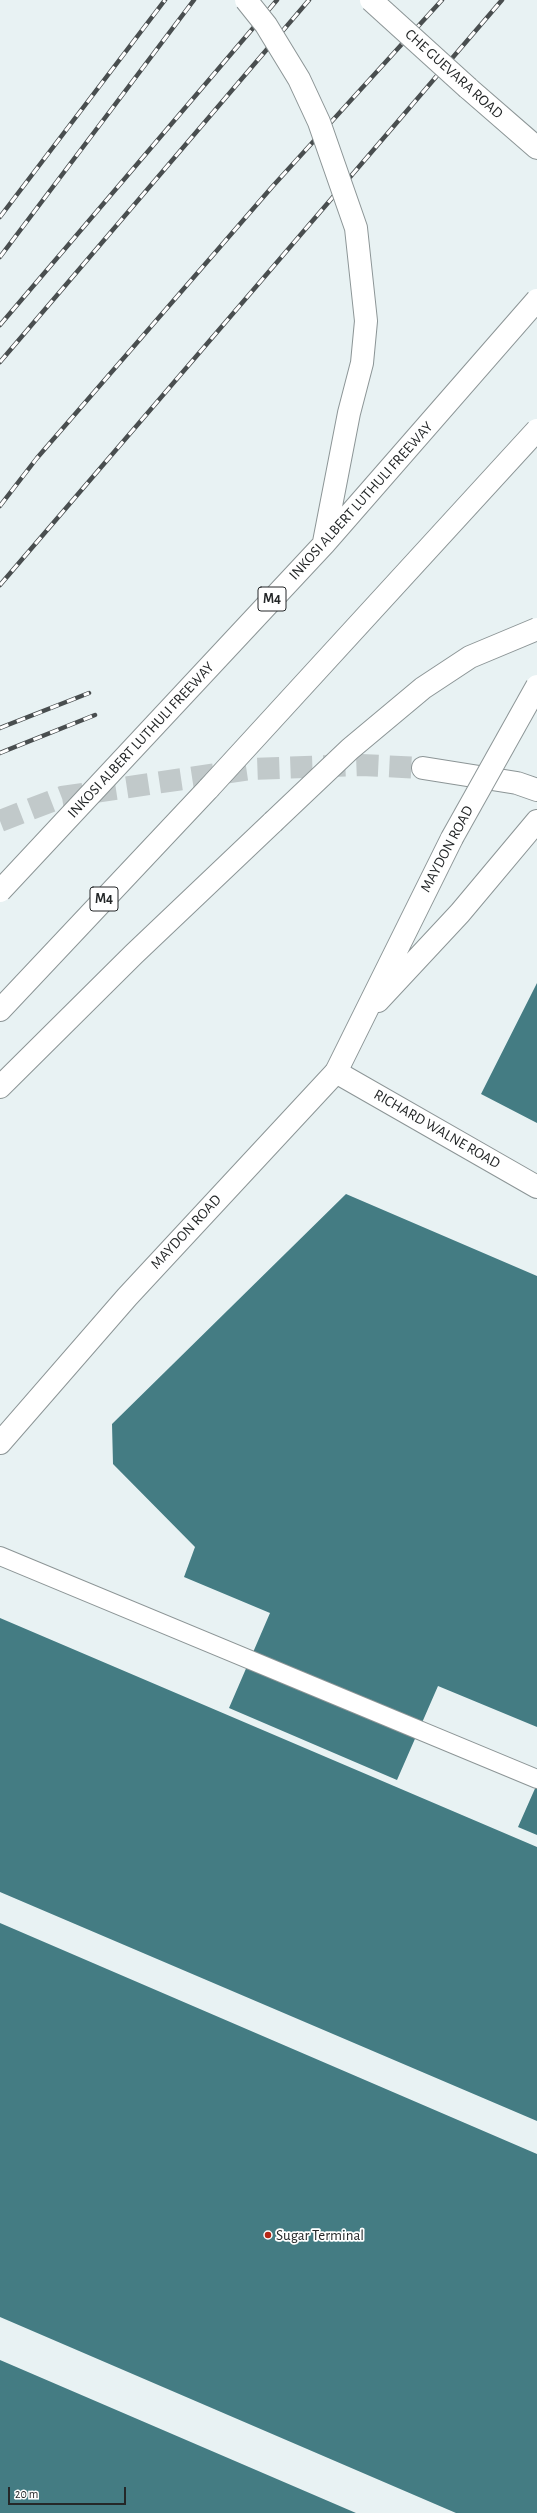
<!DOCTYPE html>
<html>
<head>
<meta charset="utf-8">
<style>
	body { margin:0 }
	#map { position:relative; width:537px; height:2513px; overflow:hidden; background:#e8f2f3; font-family:"Alegreya Sans",sans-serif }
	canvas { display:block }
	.scale { position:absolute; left:8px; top:2487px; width:118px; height:18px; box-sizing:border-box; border:2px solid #242728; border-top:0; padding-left:5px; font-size:12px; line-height:14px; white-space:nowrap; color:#242728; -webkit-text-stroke:3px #fff; paint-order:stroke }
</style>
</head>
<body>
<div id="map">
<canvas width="537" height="2513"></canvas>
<div class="scale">20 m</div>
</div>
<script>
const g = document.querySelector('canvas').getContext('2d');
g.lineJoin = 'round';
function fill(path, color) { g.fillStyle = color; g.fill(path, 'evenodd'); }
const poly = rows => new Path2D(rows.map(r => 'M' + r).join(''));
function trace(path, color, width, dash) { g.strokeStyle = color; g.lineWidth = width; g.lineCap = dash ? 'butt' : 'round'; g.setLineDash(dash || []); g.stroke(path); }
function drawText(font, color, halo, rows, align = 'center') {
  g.font = font + ' "Alegreya Sans",sans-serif'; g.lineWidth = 3.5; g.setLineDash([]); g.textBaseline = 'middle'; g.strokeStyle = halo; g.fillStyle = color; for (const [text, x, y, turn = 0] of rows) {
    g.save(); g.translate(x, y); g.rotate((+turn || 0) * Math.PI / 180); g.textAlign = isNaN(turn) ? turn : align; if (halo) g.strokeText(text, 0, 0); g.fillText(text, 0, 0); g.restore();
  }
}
fill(poly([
	[537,983,537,1123,481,1094],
	[346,1194,537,1276,537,1727,438,1686,397,1780,229,1708,270,1613,184,1577,195,1547,113,1464,112,1424],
	[0,1618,537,1847,537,2121,0,1892],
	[537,1784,537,1835,518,1827],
	[0,1923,537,2154,537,2513,456,2513,0,2317],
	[0,2360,356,2513,0,2513]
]), '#447c83');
trace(poly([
	[0,821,62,797,250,769,361,765,423,768]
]), '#c1c9ca', 22, [22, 11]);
const service = poly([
	[0,1556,537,1779]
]);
const minor = poly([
	[336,1072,537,1187]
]);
const tertiary = poly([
	[378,1001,460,913,537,821],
	[0,1443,127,1297,336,1072,452,838]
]);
const secondary = poly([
	[468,88,537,148]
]);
const motorway = poly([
	[423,768,517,783,537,790],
	[0,1010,209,788],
	[0,1087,134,954,273,822]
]);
trace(service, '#8c9596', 20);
trace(minor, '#8c9596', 24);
trace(tertiary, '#8c9596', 24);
trace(secondary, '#8c9596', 24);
trace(motorway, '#8c9596', 24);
trace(service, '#fff', 18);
trace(minor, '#fff', 22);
trace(tertiary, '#fff', 22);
trace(secondary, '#fff', 22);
trace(motorway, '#fff', 22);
const rail = poly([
	[0,217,165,0],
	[0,257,194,0],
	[0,325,277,0],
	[0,362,309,0],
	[0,506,37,458,272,187,442,0],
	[0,585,502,0],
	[0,728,89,693],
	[0,753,95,715]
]);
trace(rail, '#494e4f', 4.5);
trace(rail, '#fff', 3, [9]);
const tertiaryBridge = poly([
	[452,838,537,686]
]);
const secondaryBridge = poly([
	[371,0,468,88]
]);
const motorwayBridge = poly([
	[246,0,266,25,299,79,319,122,356,228,366,321,362,363,349,413,324,542],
	[209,788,537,430],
	[273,822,350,749,423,688,470,657,537,629],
	[0,891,324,544,537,300]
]);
trace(tertiaryBridge, '#8c9596', 24, []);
trace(secondaryBridge, '#8c9596', 24, []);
trace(motorwayBridge, '#8c9596', 24, []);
trace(tertiaryBridge, '#fff', 22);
trace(secondaryBridge, '#fff', 22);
trace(motorwayBridge, '#fff', 22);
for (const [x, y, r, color] of [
	[268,2235,4,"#b52716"]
]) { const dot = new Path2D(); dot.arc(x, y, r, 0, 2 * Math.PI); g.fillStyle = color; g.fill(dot); trace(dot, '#fff', 1.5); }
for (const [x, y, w] of [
	[272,599,28],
	[104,899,28]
]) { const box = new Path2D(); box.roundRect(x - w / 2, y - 12, w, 24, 3); g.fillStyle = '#fff'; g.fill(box); trace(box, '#242728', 1); }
drawText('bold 14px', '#242728', null, [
	["M4",272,599],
	["M4",104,899]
]);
drawText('15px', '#242728', '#fff', [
	["CHE GUEVARA ROAD",454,74,42],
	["INKOSI ALBERT LUTHULI FREEWAY",361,501,-48],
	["INKOSI ALBERT LUTHULI FREEWAY",141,740,-47],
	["MAYDON ROAD",447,849,-62],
	["RICHARD WALNE ROAD",437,1129,30],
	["MAYDON ROAD",186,1232,-47]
]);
drawText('15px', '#242728', '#fff', [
	["Sugar Terminal",276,2235]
], 'left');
</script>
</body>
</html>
